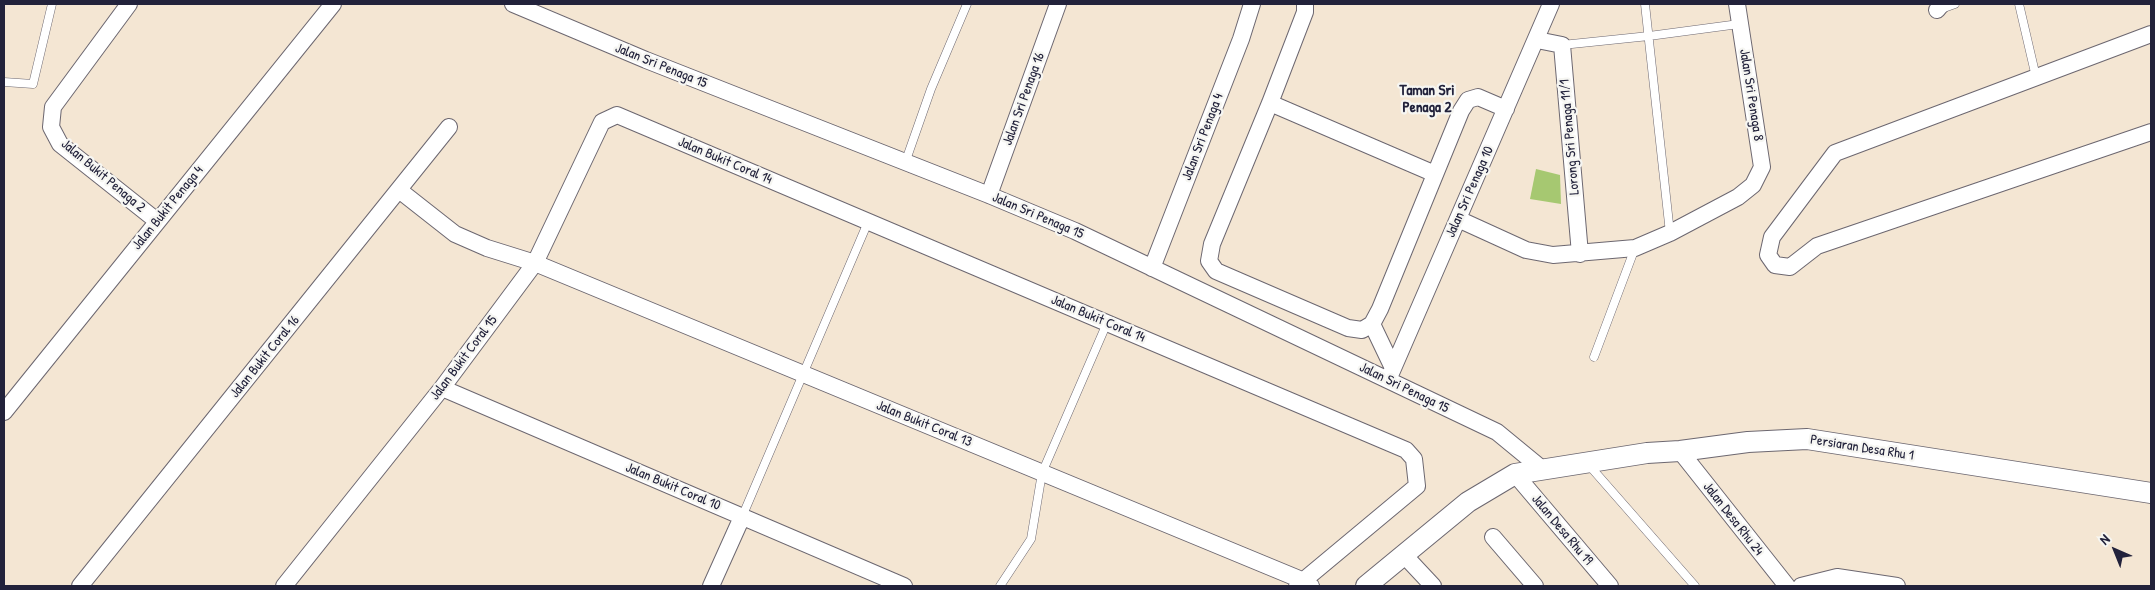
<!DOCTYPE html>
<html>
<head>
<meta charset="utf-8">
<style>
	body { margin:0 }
	#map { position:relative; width:2155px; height:590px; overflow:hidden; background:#f4e6d3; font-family:"Patrick Hand",sans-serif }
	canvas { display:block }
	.frame { position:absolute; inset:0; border:5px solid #22223b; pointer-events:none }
	.north { position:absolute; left:2090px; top:525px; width:50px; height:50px; -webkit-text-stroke:4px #f6f6f2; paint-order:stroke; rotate:316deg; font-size:14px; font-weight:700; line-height:20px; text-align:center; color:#22223b }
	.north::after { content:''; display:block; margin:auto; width:18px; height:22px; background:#22223b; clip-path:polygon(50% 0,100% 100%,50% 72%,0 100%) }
</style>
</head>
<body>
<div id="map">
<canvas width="2155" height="590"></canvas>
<div class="frame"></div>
<div class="north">N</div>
</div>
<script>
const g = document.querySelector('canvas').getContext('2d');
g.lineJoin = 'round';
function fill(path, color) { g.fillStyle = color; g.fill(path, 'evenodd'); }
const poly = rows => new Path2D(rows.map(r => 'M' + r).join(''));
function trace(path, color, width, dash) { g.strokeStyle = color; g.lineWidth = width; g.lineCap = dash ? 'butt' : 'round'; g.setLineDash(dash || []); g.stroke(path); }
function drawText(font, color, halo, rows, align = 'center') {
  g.font = font + ' "Patrick Hand",sans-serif'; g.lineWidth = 4.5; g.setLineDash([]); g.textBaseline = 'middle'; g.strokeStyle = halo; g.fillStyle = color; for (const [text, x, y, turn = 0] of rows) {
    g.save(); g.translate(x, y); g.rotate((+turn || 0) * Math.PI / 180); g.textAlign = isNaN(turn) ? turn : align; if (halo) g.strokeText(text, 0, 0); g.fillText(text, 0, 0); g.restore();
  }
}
fill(poly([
	[1536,169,1560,175,1561,204,1530,199]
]), '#a6c871');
const service = poly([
	[1645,4,1670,233],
	[2019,4,2036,77],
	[1941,9,1955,4],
	[1562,45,1649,36,1739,24],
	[4,82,33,84,52,4],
	[905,163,931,89,967,4],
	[1594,357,1635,248],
	[1588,464,1695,586],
	[742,517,868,222],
	[1000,586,1031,539,1042,473,1107,323]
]);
const minor = poly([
	[129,4,53,107,51,127,60,144,157,221],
	[513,4,646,60,989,195,1075,231,1497,432,1542,469],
	[1305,4,1305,12,1270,103,1212,244,1209,261,1216,271,1348,328,1362,330,1372,324,1380,309,1461,111,1468,100,1478,97,1506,109],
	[1937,10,1942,4],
	[2151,34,1835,153,1772,237,1768,255,1775,265,1790,267,1817,246,2151,132],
	[1537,40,1562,45,1580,254],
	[1270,103,1435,174],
	[399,190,455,234,487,248,535,263,1304,581,1311,586],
	[989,195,1058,4],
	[1458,219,1526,250,1553,255,1635,248,1670,233,1738,197,1753,185,1762,167,1737,4],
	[1152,268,1241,39,1252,4],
	[1372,324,1393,368],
	[1388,380,1551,4],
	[442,388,904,586],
	[4,412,333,4],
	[1680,451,1787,586],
	[1515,474,1610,586],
	[1493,537,1535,586],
	[1404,555,1433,586],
	[80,586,449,127],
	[284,586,442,388,535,263,602,122,617,115,1406,450,1414,459,1417,486,1297,586],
	[711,586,742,517],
	[1801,586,1837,577,1897,586]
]);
const tertiary = poly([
	[1366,586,1468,502,1515,474,1647,453,1680,451,1748,442,1807,439,2151,493]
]);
trace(service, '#6c6770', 9);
trace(minor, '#6c6770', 18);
trace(tertiary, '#6c6770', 22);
trace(service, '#fff', 8);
trace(minor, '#fff', 16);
trace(tertiary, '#fff', 20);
drawText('14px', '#22223b', '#f6f6f2', [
	["Jalan Sri Penaga 15",661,66,22],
	["Jalan Sri Penaga 8",1751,95,81],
	["Jalan Sri Penaga 16",1024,99,-70],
	["Jalan Sri Penaga 4",1203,137,-69],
	["Lorong Sri Penaga 11/1",1570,137,-95],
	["Jalan Bukit Coral 14",725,161,23],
	["Jalan Bukit Penaga 2",103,176,40],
	["Jalan Sri Penaga 10",1470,192,-66],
	["Jalan Bukit Penaga 4",168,208,-51],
	["Jalan Sri Penaga 15",1038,216,23],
	["Jalan Bukit Coral 14",1098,319,23],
	["Jalan Bukit Coral 16",265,357,-51],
	["Jalan Bukit Coral 15",464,358,-53],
	["Jalan Sri Penaga 15",1404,388,26],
	["Jalan Bukit Coral 13",924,424,22],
	["Persiaran Desa Rhu 1",1862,448,9],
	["Jalan Bukit Coral 10",673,487,23],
	["Jalan Desa Rhu 24",1733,519,52],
	["Jalan Desa Rhu 19",1562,530,50]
]);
drawText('bold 15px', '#22223b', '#f6f6f2', [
	["Taman Sri",1427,91],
	["Penaga 2",1427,108]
]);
</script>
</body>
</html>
